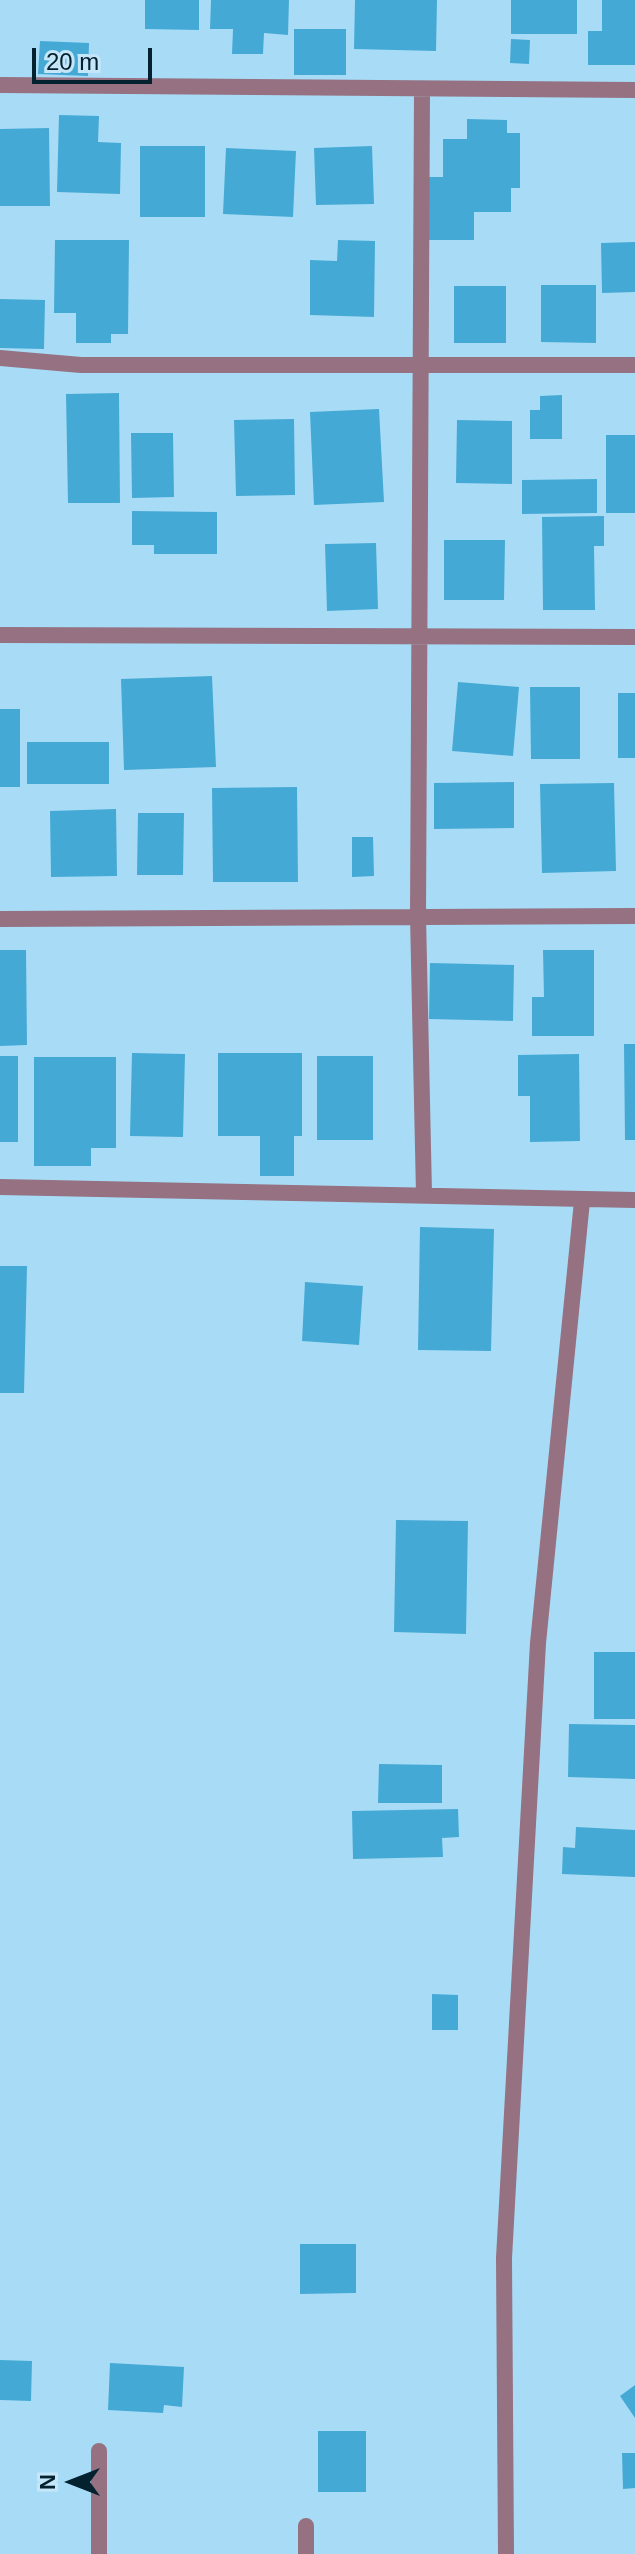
<!DOCTYPE html>
<html>
<head>
<meta charset="utf-8">
<style>
	body { margin:0 }
	#map { position:relative; width:635px; height:2554px; overflow:hidden; background:#a8dcf6; font-family:Helvetica,sans-serif }
	canvas { display:block }
	.north { position:absolute; left:32px; top:2442px; width:80px; height:80px; -webkit-text-stroke:6px #c4e6f8; paint-order:stroke; rotate:270deg; font-size:22px; font-weight:700; line-height:32px; text-align:center; color:#03212e }
	.north::after { content:''; display:block; margin:auto; width:28px; height:36px; background:#03212e; clip-path:polygon(50% 0,100% 100%,50% 72%,0 100%) }
	.scale { position:absolute; left:32px; top:48px; width:120px; height:36px; box-sizing:border-box; border:4px solid #03212e; border-top:0; padding-left:10px; font-size:24px; line-height:28px; white-space:nowrap; color:#03212e; -webkit-text-stroke:6px #c4e6f8; paint-order:stroke }
</style>
</head>
<body>
<div id="map">
<canvas width="635" height="2554"></canvas>
<div class="north">N</div>
<div class="scale">20 m</div>
</div>
<script>
const g = document.querySelector('canvas').getContext('2d');
g.lineJoin = 'round';
function fill(path, color) { g.fillStyle = color; g.fill(path, 'evenodd'); }
const poly = rows => new Path2D(rows.map(r => 'M' + r).join(''));
function trace(path, color, width, dash) { g.strokeStyle = color; g.lineWidth = width; g.lineCap = dash ? 'butt' : 'round'; g.setLineDash(dash || []); g.stroke(path); }
fill(poly([
	[145,0,199,0,199,30,145,29],
	[211,0,289,0,288,35,264,33,263,54,232,54,233,29,210,29],
	[355,0,437,0,436,51,354,49],
	[511,0,577,0,577,34,511,34],
	[602,0,635,0,635,65,588,65,588,31,602,31],
	[294,29,346,29,346,75,294,75],
	[511,39,530,40,529,64,510,63],
	[40,41,89,43,88,76,38,74],
	[59,115,99,116,98,142,121,143,120,194,57,192],
	[467,119,507,120,507,133,520,133,520,188,511,188,511,212,474,212,474,240,426,240,426,177,443,177,443,139,467,139],
	[49,128,50,206,0,206,0,129],
	[140,146,205,146,205,217,140,217],
	[372,146,374,204,316,205,314,148],
	[226,148,296,151,293,217,223,214],
	[55,240,129,240,128,334,111,334,111,343,76,343,76,313,54,313],
	[338,240,375,241,374,317,310,315,310,260,337,261],
	[635,242,635,292,602,293,601,243],
	[541,285,596,285,596,343,541,342],
	[454,286,506,286,506,343,454,343],
	[0,299,45,300,44,349,0,348],
	[119,393,120,503,68,503,66,394],
	[562,395,562,439,530,439,530,410,540,410,540,396],
	[379,409,384,502,314,505,310,412],
	[294,419,295,495,236,496,234,420],
	[457,420,512,421,512,484,456,483],
	[131,433,173,433,174,497,132,498],
	[606,435,635,435,635,513,606,513],
	[597,479,597,513,522,514,522,480],
	[132,511,217,512,217,554,154,554,154,545,132,545],
	[604,516,604,546,594,546,595,610,543,610,542,517],
	[444,540,505,540,504,600,444,600],
	[376,543,378,609,327,611,325,544],
	[212,676,216,767,124,770,121,679],
	[458,682,519,687,513,756,452,751],
	[530,687,580,687,580,759,531,759],
	[618,693,635,693,635,758,618,758],
	[0,709,20,709,20,787,0,787],
	[27,742,109,742,109,784,27,784],
	[514,782,514,828,434,829,434,783],
	[614,783,616,871,542,873,540,784],
	[297,787,298,882,213,882,212,788],
	[116,809,117,876,51,877,50,811],
	[138,813,184,813,183,875,137,875],
	[352,837,373,837,374,876,352,877],
	[0,950,26,950,27,1045,0,1046],
	[543,950,594,950,594,1036,532,1036,532,997,544,997],
	[430,963,514,965,513,1021,429,1019],
	[624,1044,635,1044,635,1140,625,1140],
	[132,1053,185,1054,183,1137,130,1136],
	[218,1053,302,1053,302,1136,294,1136,294,1176,260,1176,260,1136,218,1136],
	[579,1054,580,1141,530,1142,530,1096,518,1096,518,1055],
	[0,1056,18,1056,18,1142,0,1142],
	[317,1056,373,1056,373,1140,317,1140],
	[34,1057,116,1057,116,1148,91,1148,91,1166,34,1166],
	[420,1227,494,1229,491,1351,418,1350],
	[0,1266,27,1266,24,1393,0,1393],
	[305,1282,363,1286,359,1345,302,1341],
	[396,1520,468,1521,466,1634,394,1632],
	[594,1652,635,1652,635,1719,594,1719],
	[569,1724,635,1725,635,1779,568,1777],
	[379,1764,442,1765,442,1803,378,1803],
	[458,1809,459,1837,442,1838,443,1857,353,1859,352,1811],
	[576,1827,635,1830,635,1877,562,1874,563,1847,575,1848],
	[432,1994,458,1995,458,2030,432,2030],
	[300,2244,356,2244,356,2293,300,2294],
	[0,2360,32,2361,31,2401,0,2400],
	[110,2363,184,2367,182,2407,164,2405,163,2413,108,2410],
	[635,2385,635,2418,620,2396],
	[318,2431,366,2431,366,2492,318,2492],
	[622,2453,635,2453,635,2488,623,2489]
]), '#45a9d5');
trace(poly([
	[0,85,635,90],
	[422,90,418,916,424,1194],
	[0,358,81,365,635,365],
	[0,635,635,637],
	[0,919,635,916],
	[0,1187,635,1200],
	[99,2451,99,2554],
	[306,2526,306,2554],
	[506,2554,504,2258,538,1643,582,1201]
]), '#957181', 16);
</script>
</body>
</html>
